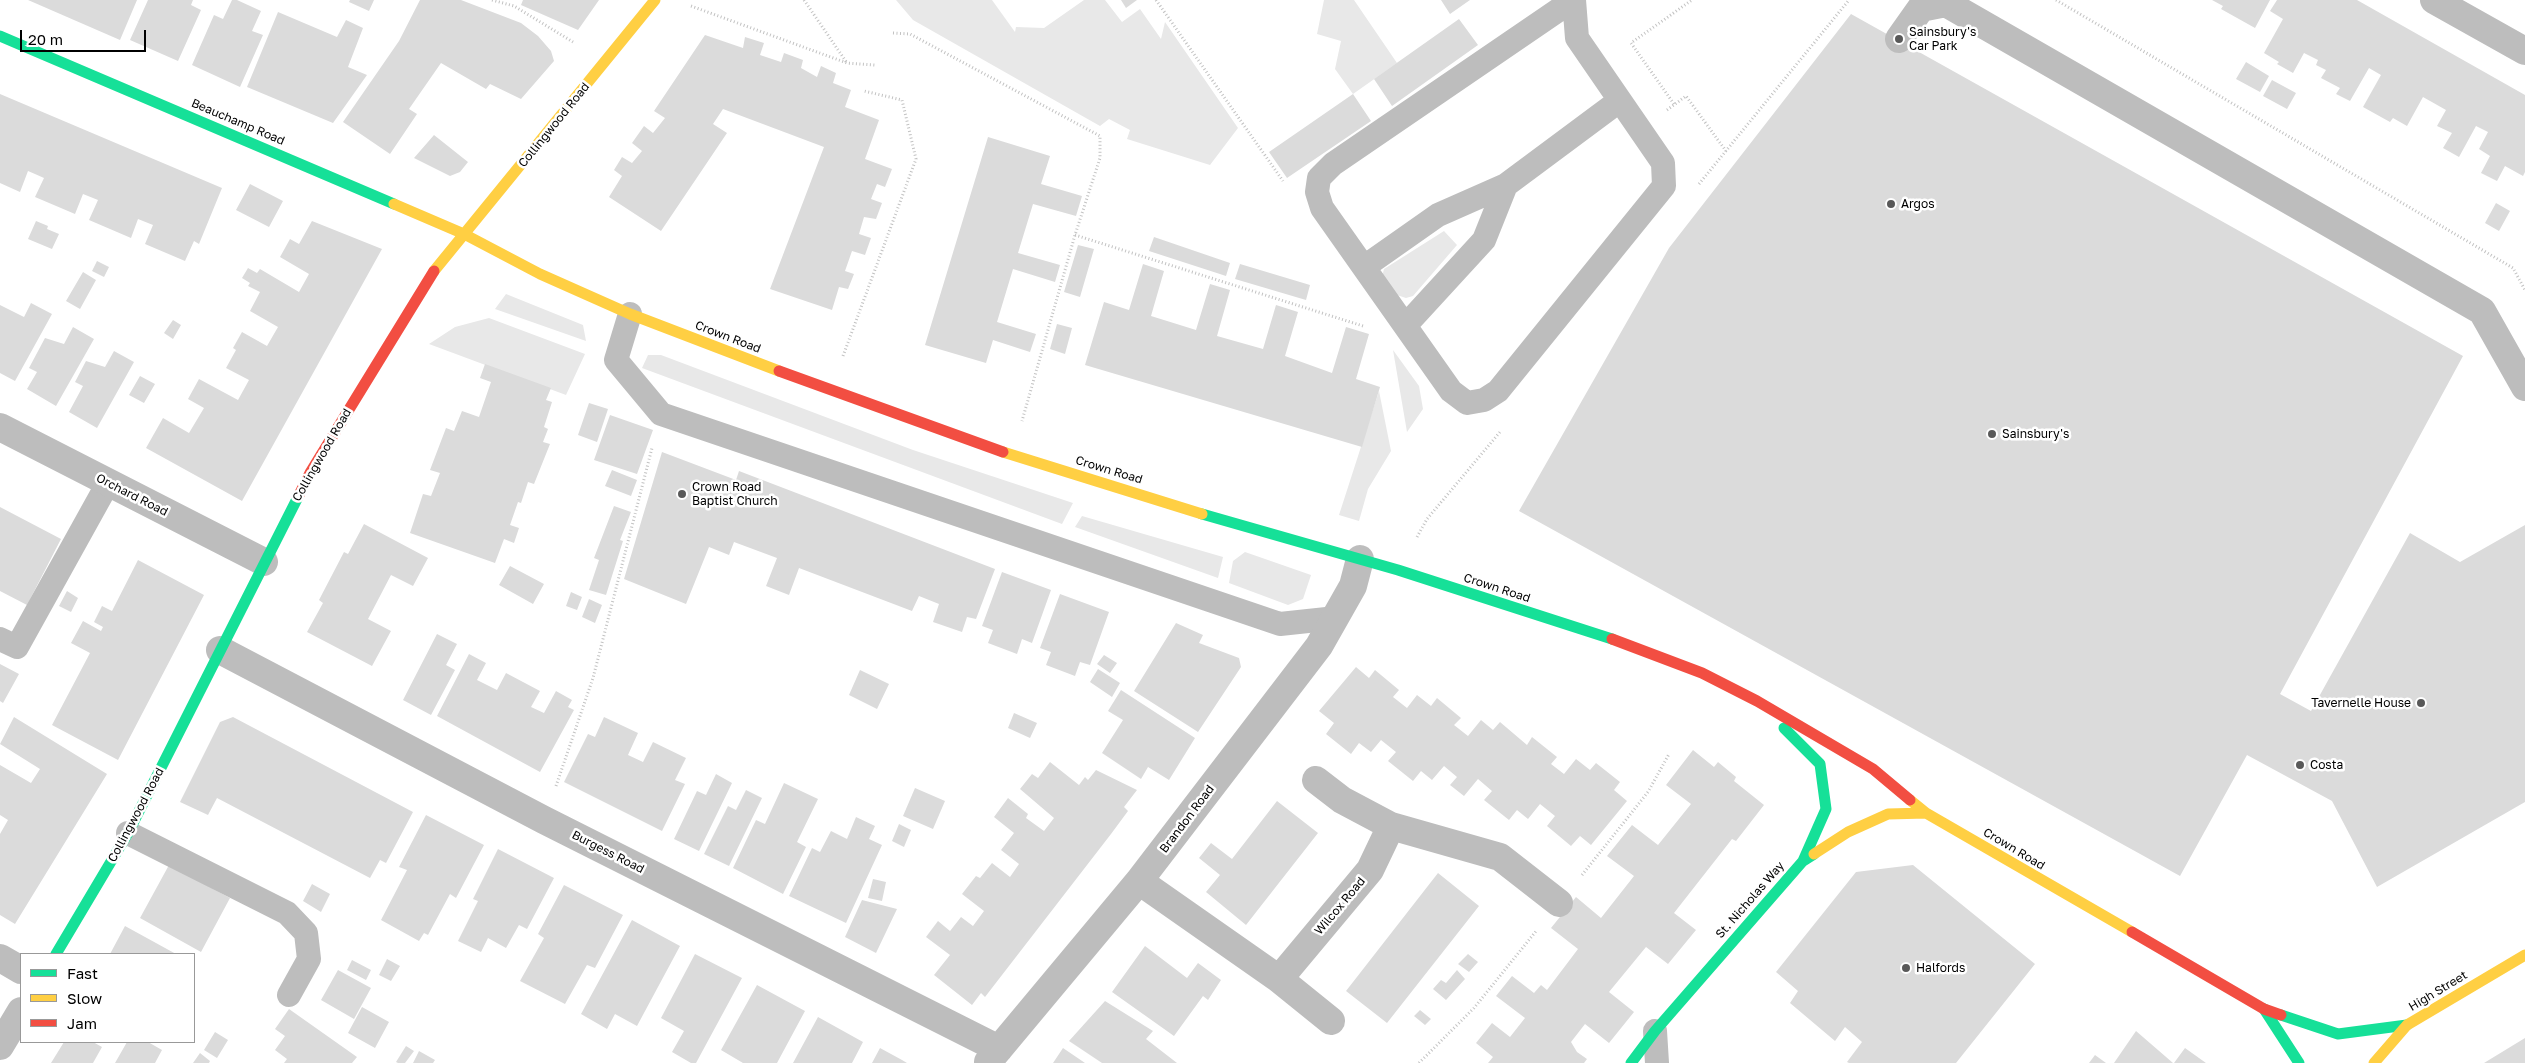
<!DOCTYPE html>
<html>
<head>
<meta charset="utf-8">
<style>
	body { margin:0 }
	#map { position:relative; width:2525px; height:1063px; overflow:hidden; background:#fff; font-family:"Golos Text",sans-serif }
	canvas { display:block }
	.legend { position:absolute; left:20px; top:953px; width:175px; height:90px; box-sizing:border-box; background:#fff; border:1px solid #999; margin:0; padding:6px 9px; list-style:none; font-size:15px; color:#000 }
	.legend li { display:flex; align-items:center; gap:10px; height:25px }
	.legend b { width:25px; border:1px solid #999 }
	.scale { position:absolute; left:20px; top:30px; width:126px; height:22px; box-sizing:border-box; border:2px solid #000; border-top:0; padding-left:6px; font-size:15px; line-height:18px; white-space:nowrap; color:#000; -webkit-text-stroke:4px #fff; paint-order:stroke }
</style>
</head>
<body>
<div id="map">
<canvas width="2525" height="1063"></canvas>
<ul class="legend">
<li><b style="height:6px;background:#16e098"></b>Fast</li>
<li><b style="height:6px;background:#ffcf43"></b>Slow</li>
<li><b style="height:6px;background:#f24e42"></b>Jam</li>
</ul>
<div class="scale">20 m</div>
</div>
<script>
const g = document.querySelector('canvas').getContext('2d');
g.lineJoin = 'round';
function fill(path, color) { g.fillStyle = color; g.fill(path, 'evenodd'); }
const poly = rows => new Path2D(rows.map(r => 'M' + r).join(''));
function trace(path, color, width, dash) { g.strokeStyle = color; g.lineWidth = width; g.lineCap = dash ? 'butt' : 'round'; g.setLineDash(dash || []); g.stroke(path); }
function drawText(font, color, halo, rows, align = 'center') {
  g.font = font + ' "Golos Text",sans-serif'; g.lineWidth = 5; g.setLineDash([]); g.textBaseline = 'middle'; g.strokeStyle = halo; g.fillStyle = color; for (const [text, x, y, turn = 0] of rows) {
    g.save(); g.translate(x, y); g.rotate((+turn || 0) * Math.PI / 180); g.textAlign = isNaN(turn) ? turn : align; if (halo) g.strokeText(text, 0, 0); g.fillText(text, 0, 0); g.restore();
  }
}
fill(poly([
	[896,0,992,0,1015,32,1016,27,1044,28,1084,0,1105,0,1122,22,1140,9,1161,39,1165,22,1238,128,1210,165,1127,139,1130,130,1109,119,1100,126,913,20],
	[1324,0,1354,0,1397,63,1353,94,1335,69,1341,41,1317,34],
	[1444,231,1457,245,1413,296,1406,298,1397,295,1382,277,1384,269],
	[506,294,583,325,586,341,495,309],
	[489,318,585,354,566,395,429,344,455,327],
	[1393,350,1419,386,1423,409,1407,432],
	[648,355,661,355,913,450,1073,503,1062,524,642,368],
	[1379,391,1391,451,1368,489,1359,521,1339,515],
	[1082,516,1223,557,1218,578,1075,527],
	[1245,552,1311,575,1303,599,1288,605,1229,583,1233,561]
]), '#e8e8e8');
fill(poly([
	[28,0,137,0,120,40],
	[148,0,193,0,191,5,201,10,178,61,130,40],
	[232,0,237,0,261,11,252,31,263,35,240,87,192,65,214,15,223,19],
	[350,0,374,0,369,11,349,2],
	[420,0,461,0,521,23,538,36,551,51,554,61,521,99,490,84,486,89,441,63,409,109,417,114,390,154,343,122,399,41],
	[523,0,599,0,578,30,521,5],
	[1121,0,1137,0,1126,8],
	[1441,0,1470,0,1450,14],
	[2212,0,2270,0,2255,28,2221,9,2223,6],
	[2277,0,2357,0,2525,95,2525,172,2523,176,2505,166,2497,181,2481,173,2490,156,2479,149,2488,132,2476,126,2459,157,2443,148,2452,133,2437,126,2446,110,2423,97,2407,126,2393,118,2390,122,2363,107,2381,75,2369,68,2350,101,2336,94,2340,88,2321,78,2326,70,2316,65,2318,60,2304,53,2293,73,2277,64,2279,62,2264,53,2283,19,2270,11],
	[278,12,337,37,346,20,363,28,348,67,367,75,333,123,247,87],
	[1851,14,2463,356,2280,694,2311,711,2410,533,2460,562,2525,525,2525,802,2377,887,2332,801,2247,755,2180,876,1519,511,1669,248],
	[1459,19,1478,45,1392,106,1374,79],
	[705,35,743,48,745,37,764,43,760,55,781,62,784,53,803,60,801,68,817,77,821,66,836,73,833,83,851,90,845,107,879,120,865,159,892,169,885,187,877,184,871,199,882,203,876,219,864,217,859,234,871,238,865,255,852,251,845,271,854,274,848,289,839,287,832,310,770,289,824,147,723,109,713,124,727,133,661,231,609,197,622,176,614,170,622,157,632,163,642,151,632,143,644,126,653,133,665,118,654,111],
	[2246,62,2269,76,2260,92,2236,79],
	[2272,80,2296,93,2287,109,2263,96],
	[0,94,222,188,199,244,194,241,185,261,145,244,153,225,138,219,131,238,89,220,98,200,83,194,75,214,35,197,44,178,35,174,28,171,20,192,0,183],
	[1353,94,1371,121,1287,178,1269,152],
	[434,135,468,162,460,172,450,176,414,158],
	[988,137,1050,156,1041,184,1082,196,1076,216,1033,204,1018,253,1060,265,1055,282,1013,269,997,322,1036,334,1030,352,993,340,986,363,925,345],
	[250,184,283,201,269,227,236,210],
	[2496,203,2510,211,2499,231,2485,223],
	[36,221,48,226,47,229,59,234,52,249,28,239],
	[312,221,382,249,242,501,146,448,163,418,189,433,204,408,188,399,199,379,238,400,249,380,226,368,236,350,233,348,242,332,267,346,278,327,250,311,260,292,248,286,250,283,242,278,248,268,257,273,260,269,299,292,309,274,280,257,290,239,299,244],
	[1154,237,1230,263,1226,276,1149,251],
	[1078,245,1094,249,1080,297,1064,292],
	[97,261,109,267,104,277,92,271],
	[1143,264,1164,271,1151,316,1196,330,1210,284,1230,290,1217,336,1263,349,1276,305,1298,312,1285,356,1332,373,1346,327,1369,334,1356,379,1380,387,1362,447,1085,365,1104,302,1129,310],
	[1240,264,1310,285,1306,300,1235,279],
	[83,272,96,280,80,309,66,301],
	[31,303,52,314,15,381,0,373,0,305,24,317],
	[173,320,181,325,173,339,164,333],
	[1057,324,1072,328,1065,354,1050,349],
	[73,327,94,339,56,406,27,389,37,372,29,368,45,338,64,344],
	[114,351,134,362,97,428,69,412,83,386,75,382,86,361,105,367],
	[485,364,551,388,546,400,552,402,544,427,548,429,543,442,550,444,534,484,528,482,521,503,518,502,510,525,519,528,514,543,504,539,495,563,410,533,423,494,431,496,440,473,430,470,446,428,454,431,462,411,479,417,491,382,480,378],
	[140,376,155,384,144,403,129,395],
	[589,403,608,409,597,442,578,435],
	[610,415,653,430,637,474,594,460],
	[662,452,736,480,739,471,995,569,976,619,967,617,962,632,933,622,939,604,919,596,912,611,799,568,789,595,766,586,777,558,734,542,729,555,709,547,686,604,624,579],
	[612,470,637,480,631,496,605,486],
	[614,506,631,512,620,540,623,541,606,595,589,590,599,560,594,558],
	[0,507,61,539,27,605,0,591],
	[364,524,428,558,413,586,391,575,368,619,391,631,372,666,307,632,323,603,319,600,344,552,348,554],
	[138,560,204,595,118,760,52,725,90,653,71,643,83,621,101,631,103,627,94,622,102,606,112,611],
	[510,566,544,584,533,604,499,585],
	[1002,572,1051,590,1032,643,1022,639,1017,654,988,643,993,630,982,626],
	[67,591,78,598,71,612,59,606],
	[571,592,582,597,577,610,566,606],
	[1060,594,1109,612,1090,665,1080,662,1075,676,1046,665,1051,652,1040,648],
	[589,599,602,605,595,623,582,617],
	[1176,623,1203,635,1199,643,1239,658,1241,667,1198,732,1134,691],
	[437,634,457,644,446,665,455,670,431,715,403,700],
	[469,654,486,663,477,680,497,690,506,673,540,691,531,707,544,713,556,691,572,700,568,707,574,710,540,772,437,716],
	[1104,655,1117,663,1110,673,1097,664],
	[0,664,19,674,3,703,0,701],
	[1356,667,1369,678,1375,670,1399,690,1393,697,1407,708,1417,695,1431,706,1437,698,1461,718,1454,725,1468,736,1481,720,1493,730,1500,722,1527,745,1532,737,1557,757,1551,764,1564,774,1576,759,1590,770,1596,763,1620,782,1614,790,1627,801,1591,845,1580,836,1571,846,1547,826,1555,816,1540,804,1528,819,1517,810,1509,820,1484,800,1492,791,1478,779,1464,796,1450,785,1457,777,1444,766,1432,780,1421,771,1413,781,1388,761,1396,752,1381,740,1371,752,1359,743,1351,754,1326,734,1334,723,1319,711],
	[1098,669,1120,683,1112,697,1090,682],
	[860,670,889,684,877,709,849,695],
	[1121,690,1195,738,1169,780,1148,767,1141,779,1102,753,1123,720,1108,711],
	[1014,713,1037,723,1030,738,1008,728],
	[14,717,107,774,15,924,0,915,0,834,8,820,0,815,0,765,31,783,40,769,0,744],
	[233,717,413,812,386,863,380,860,370,878,217,798,208,815,180,802,220,722],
	[604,717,638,733,628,755,643,762,653,742,686,758,675,780,685,784,662,831,564,782,588,734,595,737],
	[1693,750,1714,767,1718,762,1736,777,1734,781,1764,805,1736,841,1732,839,1674,913,1696,930,1668,964,1646,947,1609,992,1634,1012,1609,1043,1585,1024,1571,1042,1577,1052,1587,1059,1584,1063,1488,1063,1493,1057,1476,1043,1492,1023,1510,1037,1525,1018,1496,996,1512,976,1534,993,1541,985,1547,990,1578,949,1551,928,1576,897,1601,918,1634,876,1607,856,1632,825,1658,845,1691,804,1666,785],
	[1050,762,1079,785,1085,777,1088,780,1096,770,1137,790,1124,807,1128,811,1111,834,985,997,981,993,972,1005,934,975,950,955,926,937,938,921,950,931,961,917,973,926,984,911,962,894,976,876,980,878,992,863,1010,877,1019,864,1001,850,1014,833,994,817,1008,798,1028,814,1026,818,1044,831,1054,818,1020,789,1032,774,1038,778],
	[716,774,732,783,699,851,674,839,697,791,706,795],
	[784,783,818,799,797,842,806,847,783,894,733,868,756,820,765,824],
	[915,788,945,801,933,829,903,816],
	[746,790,762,798,729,866,704,854,728,806,736,810],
	[1277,801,1318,833,1246,925,1206,892,1220,875,1199,858,1211,843,1232,859],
	[426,815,484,845,456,898,450,894,428,935,424,933,419,941,381,920,407,870,399,867],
	[856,817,875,826,869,839,882,845,846,923,789,896,812,848,820,852,831,831,847,839],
	[899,824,911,830,904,847,892,841],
	[498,849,554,878,527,929,519,925,506,948,488,938,481,952,458,941,478,901,473,899],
	[169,865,230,898,201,952,140,918],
	[1913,865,2035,964,1956,1063,1849,1063,1847,1062,1862,1042,1845,1027,1835,1041,1790,1003,1798,991,1776,972,1856,872],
	[1438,873,1479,906,1387,1023,1346,991],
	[873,879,886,882,882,901,868,898],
	[312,884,330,894,321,912,303,901],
	[564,885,623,915,595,968,587,965,565,1004,520,981,544,938,538,934],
	[862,900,897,909,876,953,845,937],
	[632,920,680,946,637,1026,615,1014,607,1029,581,1014],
	[125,926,176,954,110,954],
	[1145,946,1187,978,1198,963,1221,980,1208,1000,1203,996,1174,1036,1112,992],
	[695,954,742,978,696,1063,691,1063,672,1052,684,1031,661,1018],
	[1468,954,1478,962,1469,972,1458,964],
	[387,959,400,966,391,981,379,975],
	[352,960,371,970,366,980,347,970],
	[338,970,371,988,354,1019,321,1000],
	[1457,970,1465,979,1446,1000,1433,989,1441,980,1446,983],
	[757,985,805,1011,777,1063,743,1063,721,1050],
	[1105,1001,1153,1031,1146,1039,1177,1063,1102,1063,1069,1041],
	[362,1007,389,1022,375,1048,348,1033],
	[289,1009,357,1057,352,1063,284,1063,287,1059,275,1050,285,1036,275,1029],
	[1420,1010,1431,1019,1425,1025,1414,1016],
	[818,1017,863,1042,852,1063,793,1063],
	[2136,1031,2173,1063,2114,1063],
	[215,1032,228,1040,217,1058,204,1050],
	[2525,1038,2525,1063,2484,1063],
	[64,1042,93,1042,102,1047,93,1063,51,1063],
	[127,1042,148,1042,162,1050,155,1063,115,1063],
	[406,1046,414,1051,405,1063,398,1063,396,1062],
	[880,1048,902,1060,907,1063,872,1063],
	[1063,1048,1085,1063,1053,1063],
	[2185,1048,2206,1063,2174,1063],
	[419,1051,435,1060,433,1063,413,1063],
	[200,1053,210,1061,209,1063,193,1063],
	[2095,1055,2106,1063,2089,1063]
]), '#dbdbdb');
trace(poly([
	[492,0,514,6,573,42],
	[804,0,847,63],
	[1156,0,1283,181],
	[2056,0,2513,268,2525,290],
	[691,6,847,63,875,65],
	[893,33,910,34,1100,136,1100,158,1075,235,1022,421],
	[1674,104,1631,43,1692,0],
	[1667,110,1686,96,1726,151],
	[1699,184,1849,0],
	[1075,235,1363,326],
	[843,356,916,159,902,100,864,91],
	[1417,537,1427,519,1500,432],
	[556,786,593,678,652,448],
	[1582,875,1648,792,1669,754],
	[1419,1063,1474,1008,1537,930]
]), '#c2c2c2', 3, [1, 2.5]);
trace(poly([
	[1573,0,1333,164,1319,178,1317,192,1322,208,1451,391,1467,403,1484,400,1498,391,1664,186,1663,163,1577,38,1574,0],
	[1364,267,1438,215,1506,185,1619,101],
	[630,314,616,360,661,414,1280,624,1336,618],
	[1406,325,1484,240,1506,185],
	[0,639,17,647,108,483],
	[128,833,287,913,306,933,309,959,289,995],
	[1655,1031,1657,1063]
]), '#bdbdbd', 24);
trace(poly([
	[2434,0,2525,51],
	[1899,39,1921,8,1946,3,2482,311,2525,387],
	[0,427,264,562],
	[220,650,544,820,999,1049],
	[1316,780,1342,800,1391,826,1500,857,1559,903],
	[1139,881,1279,979,1331,1021],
	[0,958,21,970],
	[1279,979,1370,870,1391,826],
	[0,1046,21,1011],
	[988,1062,1139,881,1319,646,1353,586,1360,559]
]), '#bdbdbd', 28);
trace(poly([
	[0,36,394,204],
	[1202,514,1398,570,1612,639],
	[1784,728,1820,764,1826,809,1803,861],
	[56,954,128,833,298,497],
	[2264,1009,2299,1063],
	[2281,1015,2338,1034,2407,1025],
	[1631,1063,1655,1031,1803,861,1814,854]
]), '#16e098', 11);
trace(poly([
	[394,204,464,234,540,274,630,314,779,371],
	[434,271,655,0],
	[1003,452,1202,514],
	[1910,800,1926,813,2132,932],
	[1814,854,1848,832,1888,814,1926,813],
	[2374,1063,2407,1025,2525,955]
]), '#ffcf43', 11);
trace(poly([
	[779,371,1003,452],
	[298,497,310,473,434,271],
	[1612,639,1702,673,1757,701,1873,769,1910,800],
	[2132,932,2264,1009,2281,1015]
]), '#f24e42', 11);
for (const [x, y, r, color] of [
	[1899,39,5,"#595959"],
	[1891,204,5,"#595959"],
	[1992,434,5,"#595959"],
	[682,494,5,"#595959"],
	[2421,703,5,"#595959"],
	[2300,765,5,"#595959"],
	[1906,968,5,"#595959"]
]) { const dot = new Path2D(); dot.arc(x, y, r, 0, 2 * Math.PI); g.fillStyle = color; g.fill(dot); trace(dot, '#fff', 2); }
drawText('12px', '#000', '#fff', [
	["Sainsbury's",1909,32],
	["Car Park",1909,46],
	["Argos",1901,204],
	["Sainsbury's",2002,434],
	["Crown Road",692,487],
	["Baptist Church",692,501],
	["Tavernelle House",2411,703,"right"],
	["Costa",2310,765],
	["Halfords",1916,968]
], 'left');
drawText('12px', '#000', '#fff', [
	["Beauchamp Road",238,122,23],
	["Collingwood Road",554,125,-51],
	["Crown Road",728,337,21],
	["Collingwood Road",322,455,-60],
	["Crown Road",1109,470,17],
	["Orchard Road",132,495,27],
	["Crown Road",1497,588,18],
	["Collingwood Road",136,815,-62],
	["Brandon Road",1187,819,-53],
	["Crown Road",2014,849,31],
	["Burgess Road",608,852,27],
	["St. Nicholas Way",1750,900,-49],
	["Wilcox Road",1340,906,-50],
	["High Street",2438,991,-31]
]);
</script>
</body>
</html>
